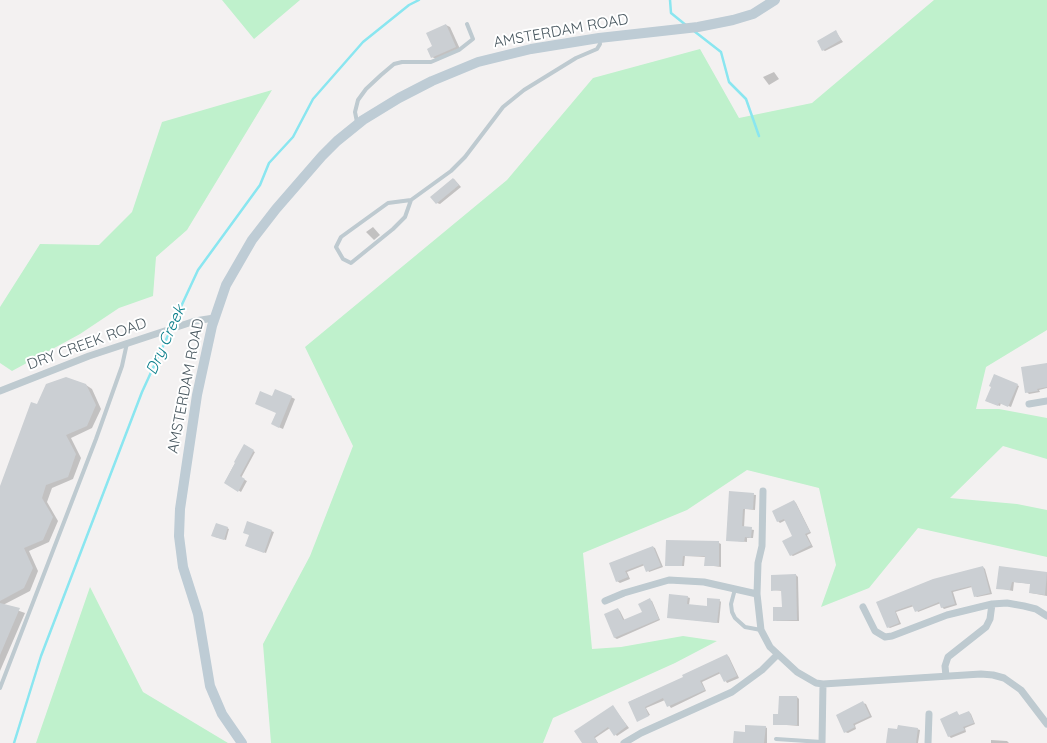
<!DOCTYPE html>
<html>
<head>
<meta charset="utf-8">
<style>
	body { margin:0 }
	canvas { display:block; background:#f3f1f1 }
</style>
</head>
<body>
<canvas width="1047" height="743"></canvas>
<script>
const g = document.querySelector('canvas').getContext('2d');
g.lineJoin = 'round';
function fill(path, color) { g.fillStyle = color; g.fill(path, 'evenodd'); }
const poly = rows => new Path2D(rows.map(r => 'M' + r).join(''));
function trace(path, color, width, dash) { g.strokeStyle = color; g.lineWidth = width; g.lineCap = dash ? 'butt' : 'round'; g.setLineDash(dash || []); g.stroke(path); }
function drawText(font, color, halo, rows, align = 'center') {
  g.font = font + ' Quicksand,sans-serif'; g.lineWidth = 4; g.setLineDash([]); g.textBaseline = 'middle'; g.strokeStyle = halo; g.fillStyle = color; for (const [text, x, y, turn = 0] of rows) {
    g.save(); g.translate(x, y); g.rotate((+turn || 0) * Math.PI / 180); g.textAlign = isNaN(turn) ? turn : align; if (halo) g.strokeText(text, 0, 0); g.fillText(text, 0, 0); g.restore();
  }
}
fill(poly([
	[222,0,300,0,254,39],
	[934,0,1047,0,1047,330,986,367,976,409,999,409,1047,418,1047,459,1003,446,950,498,1017,504,1047,510,1047,557,918,528,869,588,821,607,836,565,819,488,747,470,687,510,583,553,592,649,621,647,683,636,717,641,675,663,553,718,543,743,271,743,263,644,310,556,353,446,305,347,507,180,593,78,700,49,739,118,812,103],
	[272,90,187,230,156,257,153,296,119,308,80,334,12,371,0,363,0,307,40,244,99,245,132,212,162,122],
	[90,587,143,692,228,743,36,743]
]), '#bff1cc');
fill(poly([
	[446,25,450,27,460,49,436,59,432,57,434,47],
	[836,32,843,42,825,51,823,50],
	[774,72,779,79,769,85,763,77],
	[454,179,461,187,440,204,437,203,432,197],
	[373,227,380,235,374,240,366,232],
	[1047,364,1047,388,1039,390,1040,392,1029,394,1027,392],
	[86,385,92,389,101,409,92,428,71,438,81,458,73,479,52,488,47,502,58,521,49,542,29,551,38,571,30,591,3,605,25,613,0,671,0,489,38,406],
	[1017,385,1019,386,1011,407,1001,403,1000,406,989,402],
	[291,397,295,399,283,429,276,426,277,413,273,398],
	[244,446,255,452,241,478,247,481,241,492,225,482],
	[730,492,756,495,755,510,745,509,744,528,754,530,753,538,747,538,747,542,727,540],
	[794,501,796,503,811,533,807,535,813,547,793,556,791,555,794,537,786,520,780,523,778,521],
	[248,523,274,532,266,553,249,547,250,534],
	[227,528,229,529,226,540,215,537],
	[667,542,719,543,721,544,721,567,706,565,706,557,685,556,684,566,669,566,667,565],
	[653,547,655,548,663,567,649,572,645,565,627,572,630,579,620,583,617,581,611,564],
	[983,567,985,569,992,594,977,597,975,596,972,587,953,592,957,605,944,609,942,607,941,603,918,612,914,606,896,612,901,624,890,628,888,627,878,602],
	[1000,567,1047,573,1047,596,1031,593,1032,584,1014,582,1013,591,998,588],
	[796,575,798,577,799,621,777,621,775,620,783,608,783,591,773,590],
	[687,597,690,598,689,605,708,607,719,600,721,602,719,623,668,617],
	[650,600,652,601,660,620,617,639,615,638,618,609,620,611,625,621,643,613],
	[727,655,729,657,739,678,727,683,721,673,702,682,706,691,671,708,665,700,646,708,650,715,638,720,629,702,685,677],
	[797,697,799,699,799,726,774,724,780,715],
	[863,703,866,704,872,717,855,725,856,729,848,733,845,732],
	[613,707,629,728,617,736,610,728,595,738,598,743,584,743],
	[969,712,971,714,975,724,965,728,966,732,951,738,949,736,957,713,960,716],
	[765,727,767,728,767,743,734,743],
	[917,729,920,730,918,743,887,743],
	[991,740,1007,741,1009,743,991,743]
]), '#0003');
trace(poly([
	[670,0,671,13,687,26],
	[694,31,721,52,729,82,746,99,759,136],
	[172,326,198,270,260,185,269,163,293,137,313,99,363,42,409,5,419,0],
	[14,743,41,656,72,575,142,392,170,331]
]), '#8ae6f0', 2.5);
fill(poly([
	[446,24,456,47,431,58,427,49,432,46,426,33],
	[836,30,841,40,822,51,817,41],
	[453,178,459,185,436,204,430,197],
	[1047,363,1047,387,1037,389,1038,391,1025,393,1021,367],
	[994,374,1018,384,1008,407,999,403,998,406,985,401,991,387,989,386],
	[66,377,86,384,96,405,87,426,66,435,76,454,68,477,46,485,42,498,53,517,43,540,24,548,33,568,24,588,0,601,0,486,31,402,37,404,46,384],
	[275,389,292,396,279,428,271,424,276,413,255,404,260,391,272,396],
	[244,444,254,450,240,476,245,479,238,492,224,483,235,463,234,462],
	[729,491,754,493,753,509,743,509,742,526,752,527,751,538,745,537,744,542,726,541],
	[794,500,810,532,805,534,811,545,790,556,782,541,792,536,784,519,777,522,772,511],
	[247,521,272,530,264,553,245,546,249,535,243,533],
	[216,523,228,527,224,540,211,536],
	[666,540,719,541,719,566,704,566,705,556,683,556,682,566,665,566],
	[653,546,661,566,646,572,643,564,625,571,628,577,616,582,609,563],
	[983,566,990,593,974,597,971,586,951,591,955,604,941,608,939,602,915,612,912,605,895,611,899,623,887,628,876,602,933,579],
	[999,566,1047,572,1045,595,1029,593,1030,584,1012,582,1010,590,996,589],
	[796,574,797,620,773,621,773,607,782,607,781,590,771,591,771,575],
	[669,594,688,596,687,604,707,606,707,598,720,599,717,623,667,618],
	[650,598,659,619,614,638,604,614,618,608,623,620,642,612,638,604],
	[0,603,20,608,0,655],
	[727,654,737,676,724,682,719,672,700,681,705,690,667,707,663,698,645,707,649,716,637,722,628,702,683,677,682,675],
	[779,696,797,696,797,725,773,725,773,714,778,714],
	[863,701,870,716,853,724,855,727,844,733,836,715],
	[613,705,627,726,614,736,608,727,594,737,598,743,582,743,574,731],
	[957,711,959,715,969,711,974,723,963,727,965,730,948,737,940,719],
	[745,725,766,726,764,743,733,743,734,731,745,732],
	[898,725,918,728,916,743,886,743,888,728,897,729]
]), '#cbcfd3');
trace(poly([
	[357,122,355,112,358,100,366,89,381,75,394,64,402,62,431,62,459,50,473,39,467,24],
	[411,200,405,217,393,229,351,263,343,259,336,247,341,237,388,203,411,200,451,171,465,157,503,107,524,90,576,58,597,49,600,44,599,38],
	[735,589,731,604,732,612,735,618,745,627,761,630],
	[0,688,96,439,122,366,127,343],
	[776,739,822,742]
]), '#becad0', 4);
trace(poly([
	[0,391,89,356,195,321,214,318],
	[1029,404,1047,401],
	[763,491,762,546,758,563,757,594,761,630,770,647,797,672,816,683,823,684,981,674,993,675,1004,678,1021,690,1047,724],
	[605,601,624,593,669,580,704,582,757,594],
	[863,607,875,631,885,637,892,636,947,615,992,604,1007,603,1024,606,1036,609,1047,616],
	[946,676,945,666,948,657,986,627,990,619,992,604],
	[624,743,641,733,732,692,762,670,777,655],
	[822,743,823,684],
	[928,743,929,714]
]), '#becad0', 7);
trace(poly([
	[242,743,222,714,210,686,198,614,183,567,179,536,180,509,197,395,212,326,226,285,252,240,276,209,322,156,337,141,363,120,399,98,432,81,478,62,531,49,599,38,698,27,733,20,753,14,775,0]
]), '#beccd5', 10);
drawText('15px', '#48575f', '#fff', [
	["AMSTERDAM ROAD",561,31,-10],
	["DRY CREEK ROAD",87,344,-20],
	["AMSTERDAM ROAD",186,386,-79]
]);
drawText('italic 16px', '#0a7e8a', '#fff', [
	["Dry Creek",166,340,-66]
]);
</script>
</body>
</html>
